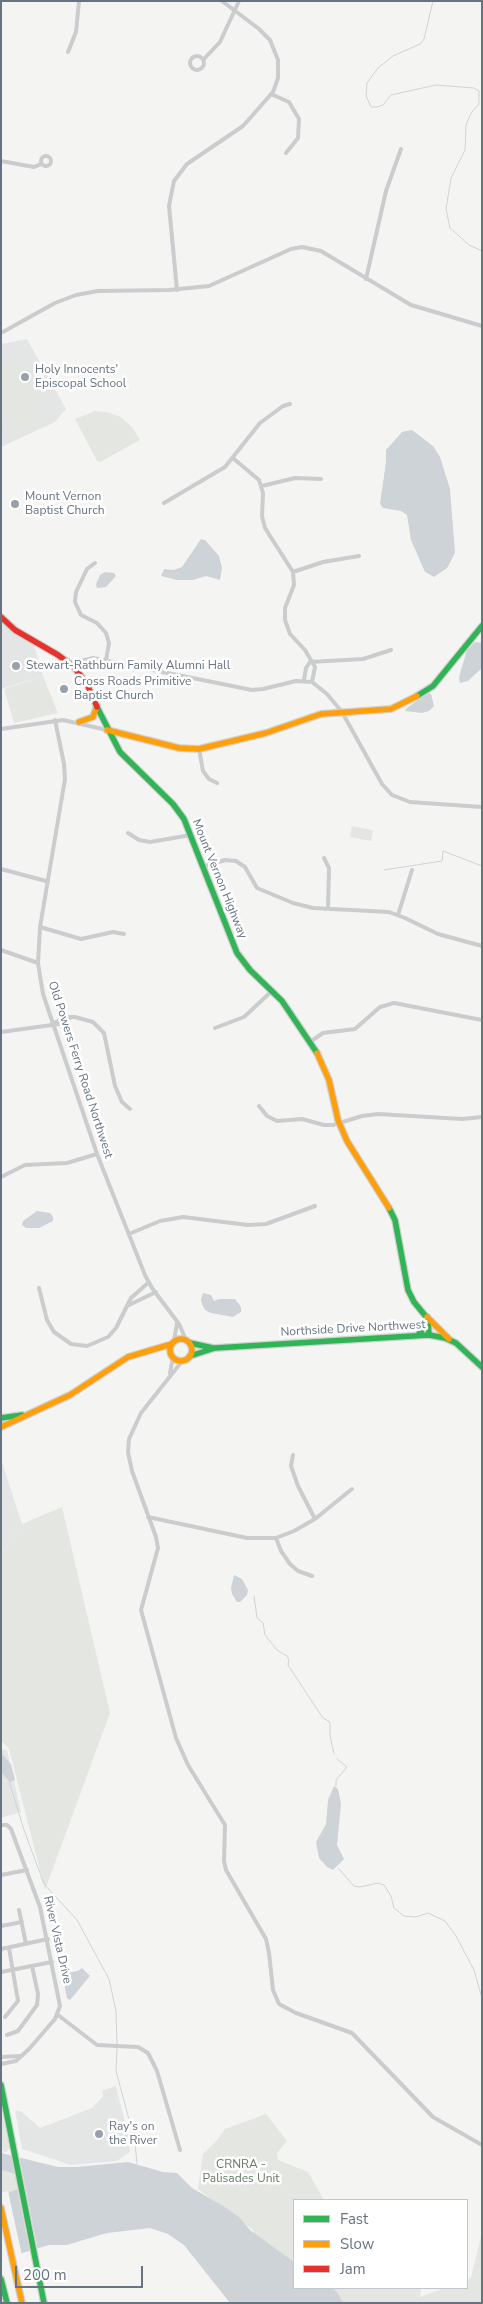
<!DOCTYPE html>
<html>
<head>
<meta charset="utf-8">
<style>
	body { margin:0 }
	#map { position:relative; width:483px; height:2304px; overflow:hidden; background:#f4f5f3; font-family:"Nunito Sans",sans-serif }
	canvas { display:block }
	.frame { position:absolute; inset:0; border:2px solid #667482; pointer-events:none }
	.legend { position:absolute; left:293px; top:2199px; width:175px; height:90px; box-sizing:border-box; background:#fff; border:1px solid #c2c7cd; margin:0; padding:6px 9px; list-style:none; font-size:15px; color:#667482 }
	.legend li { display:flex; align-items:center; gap:10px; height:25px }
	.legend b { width:25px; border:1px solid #c2c7cd }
	.scale { position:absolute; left:15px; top:2266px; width:128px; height:22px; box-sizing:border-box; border:2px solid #667482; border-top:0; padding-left:6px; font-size:15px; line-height:18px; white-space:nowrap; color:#667482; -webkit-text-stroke:4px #fff; paint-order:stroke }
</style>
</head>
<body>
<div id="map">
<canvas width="483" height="2304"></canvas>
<div class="frame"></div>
<ul class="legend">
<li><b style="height:6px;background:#30b455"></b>Fast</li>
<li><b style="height:6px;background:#ff9f0a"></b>Slow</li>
<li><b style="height:6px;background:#e5322d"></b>Jam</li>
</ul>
<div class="scale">200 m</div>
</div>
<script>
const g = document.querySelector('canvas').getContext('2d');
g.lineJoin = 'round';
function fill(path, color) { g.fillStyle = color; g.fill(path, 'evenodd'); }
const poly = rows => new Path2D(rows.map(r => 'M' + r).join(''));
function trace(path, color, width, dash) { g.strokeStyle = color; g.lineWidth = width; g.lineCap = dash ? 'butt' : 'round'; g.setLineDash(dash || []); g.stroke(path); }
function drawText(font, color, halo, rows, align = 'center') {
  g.font = font + ' "Nunito Sans",sans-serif'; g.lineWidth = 5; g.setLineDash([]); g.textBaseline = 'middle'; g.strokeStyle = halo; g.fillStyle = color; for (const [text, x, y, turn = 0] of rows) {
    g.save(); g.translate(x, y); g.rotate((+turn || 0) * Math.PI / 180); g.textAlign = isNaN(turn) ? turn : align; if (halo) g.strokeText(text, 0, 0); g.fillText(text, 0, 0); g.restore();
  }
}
fill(poly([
	[27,339,66,409,55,422,1,447,1,344],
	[1,618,33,641,43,676,1,689],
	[1,1459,22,1524,1,1554],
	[1,1749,7,1750,21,1812,1,1818],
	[116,2086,128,2135,130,2152,117,2161,71,2165,22,2149,15,2110,22,2112,40,2128,92,2108,103,2096,102,2091]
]), '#e4e6e6');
fill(poly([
	[20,358,47,417,11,434,1,414,1,367],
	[95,411,107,412,121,417,133,428,140,440,100,462,97,461,75,419],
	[43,676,58,713,14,723,4,689],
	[352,826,371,830,373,831,371,841,350,837],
	[62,1507,110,1713,45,1890,9,1749,1,1740,1,1554,22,1524],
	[1,2110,10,2148,6,2152,1,2151],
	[266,2114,287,2141,277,2153,278,2160,308,2172,324,2200,294,2200,294,2262,256,2238,253,2230,198,2189,203,2154,217,2140,225,2129],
	[1,2170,19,2175,22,2187,1,2196],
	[482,2232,482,2303,331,2303,318,2288,421,2288,420,2297,445,2288,467,2288,467,2280,471,2278]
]), '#e4e7e1');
fill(poly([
	[412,430,433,446,440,457,450,489,455,553,447,568,434,577,425,572,411,540,407,515,401,511,383,508,380,504,386,462,386,450,402,432],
	[201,539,205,540,219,556,222,568,220,580,206,576,193,580,177,580,161,576,164,569,174,570,182,567],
	[105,572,114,573,116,576,106,587,97,588,96,584,100,575],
	[475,642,482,643,482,668,468,681,460,683,459,677,467,650],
	[426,693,431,694,434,706,429,711,422,713,405,711,407,708],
	[37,1211,50,1213,53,1217,53,1221,39,1228,26,1228,22,1225,23,1221],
	[203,1293,211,1295,214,1301,219,1299,235,1299,241,1307,241,1312,233,1317,211,1313,205,1310,202,1304,201,1299],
	[234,1575,242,1579,248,1590,247,1595,240,1602,237,1602,232,1594,231,1588],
	[1,1753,11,1764,15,1780,10,1782,1,1772],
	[334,1786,338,1789,341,1804,337,1845,344,1859,333,1870,327,1867,319,1858,316,1842,326,1824,328,1800],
	[82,1968,90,1976,70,2000,67,1998,62,1974,78,1971],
	[1,2153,58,2167,77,2167,128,2162,163,2172,177,2173,192,2188,225,2207,240,2218,250,2230,294,2262,294,2288,332,2288,337,2292,343,2303,230,2303,184,2245,168,2234,150,2228,107,2233,67,2245,49,2245,19,2254,1,2196,22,2187,19,2175,1,2170]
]), '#cdd3d6');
fill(poly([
	[11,2153,19,2155,38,2251,30,2253,17,2187,20,2186,15,2176],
	[8,2191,22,2256,1,2261,1,2193]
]), '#f4f5f3');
trace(poly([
	[433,1,424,39,420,44,393,56,378,68,367,83,366,96,371,107,377,107,383,105,391,95,436,85,474,88,479,91,479,104,471,113,466,125,465,150,451,178,446,209,450,228,469,245,482,251],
	[384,870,442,861,443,851,482,866],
	[254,1596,257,1618,263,1623,265,1635,277,1650,287,1656,289,1660,288,1665,323,1718,330,1722,330,1736,334,1754],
	[9,1781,24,1830,44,1884,77,1920,109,1979,116,2011,117,2044],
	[336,1786,336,1780,347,1767,337,1759],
	[338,1868,354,1886,360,1887,378,1883,384,1885,391,1896,394,1908,404,1916,416,1917,428,1913,445,1921,456,1936,474,1970,482,1998],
	[117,2048,116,2071,135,2142,137,2164]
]), '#cdd3d6', 1);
const fast = poly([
	[417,696,433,686,482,626],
	[97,707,120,752,173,804,184,819,237,953,250,970,282,1001,317,1053],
	[389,1208,395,1220,408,1290,414,1302,428,1319,429,1335],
	[418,1335,425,1326,427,1317],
	[190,1343,213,1348],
	[190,1356,215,1348,429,1335,445,1338,456,1343,482,1367],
	[1,1418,22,1415],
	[1,2085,44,2303],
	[1,2279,7,2303]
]);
const slow = poly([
	[79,722,93,717,97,706],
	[107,730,179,748,199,749,266,733,321,714,391,709,417,696],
	[317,1053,329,1080,338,1120,347,1141,389,1208],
	[427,1317,449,1339],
	'170 1350a11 11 0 1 1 22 0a11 11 0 1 1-22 0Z',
	[1,1427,70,1395,128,1357,172,1344],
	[1,2208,22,2303]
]);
const jam = poly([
	[1,617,15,630,58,655,74,667,87,684,97,707]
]);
trace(fast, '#d0d1d1', 8);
trace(slow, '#d0d1d1', 8);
trace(jam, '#d0d1d1', 8);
trace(poly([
	[68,52,76,32,79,1],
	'190 63a7 7 0 1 1 14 0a7 7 0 1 1-14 0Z',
	[203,60,220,42,239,1],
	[271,94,289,102,299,119,298,138,286,153],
	'41 161a5 5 0 1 1 10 0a5 5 0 1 1-10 0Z',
	[1,161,34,167,41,164],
	[366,279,386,191,401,149],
	[177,290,169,206,174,181,187,164,243,126,273,92,278,78,278,60,270,40,259,29,222,1],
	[1,333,55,303,76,295,98,291,169,290,209,286,291,249,302,247,321,251,411,305,482,326],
	[234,459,259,480,263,493,262,516,265,528,293,572,294,585,285,608,285,620,290,634,305,650,315,667,312,682],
	[262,486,295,478,321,479],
	[164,503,225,467,260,423,283,406,290,404],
	[95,563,87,569,76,592,75,602,81,615,97,623,106,633,109,643,106,660],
	[293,572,323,562,359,556],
	[310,662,363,659,391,650],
	[74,667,81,661,93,658,252,690,263,689,296,681,312,682,327,694,342,712,382,784,392,795,410,802,482,807],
	[304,680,306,668,310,662],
	[55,720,64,764,65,779,40,927,38,963,43,994,97,1154,145,1275,152,1288,179,1324,186,1340],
	[1,729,63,720,107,730],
	[199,749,203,771,209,779,217,783],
	[128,833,139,840,150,842,191,835],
	[324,858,329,868,328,909],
	[202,867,225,860,236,861,245,867,257,888,293,903,313,908,389,912,405,918,438,934,482,946],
	[1,869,46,881],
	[398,915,412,870],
	[40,927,81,939,113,932,124,934],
	[1,950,38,963],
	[52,1024,66,1017,75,1017,93,1022,104,1033,115,1086,122,1102,130,1109],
	[215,1028,244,1017,273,990],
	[1,1032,59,1024,70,1018],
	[310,1042,323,1033,355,1029,380,1007,394,1003,482,1020],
	[259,1106,267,1116,277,1121,302,1119,324,1125,333,1125,362,1116,378,1114,462,1119,482,1117],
	[1,1177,25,1165,67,1163,97,1154],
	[129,1234,160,1221,183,1217,248,1225,266,1224,315,1206],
	[39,1288,47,1320,54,1332,71,1344,87,1346,108,1337,116,1328,131,1298,149,1282],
	[129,1305,156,1292],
	[174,1341,177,1323],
	[183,1360,141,1413,129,1439,128,1452,132,1471,156,1537,158,1548,141,1610,176,1738,188,1765,225,1825,224,1861,226,1870,266,1939,269,1953,273,1990,279,2004,296,2013,352,2033,433,2117,482,2145],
	[170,1373,173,1357],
	[293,1455,291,1466,298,1486,315,1519],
	[148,1517,247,1538,276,1538,294,1531,315,1519,352,1489],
	[276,1538,281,1551,290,1564,298,1571,312,1576],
	[1,1825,7,1825,11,1829,40,1907,60,2006,55,2019,29,2049,16,2061,1,2064],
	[1,1875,27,1870],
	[19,1910,26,1944],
	[1,1926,22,1922],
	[1,1949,48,1939],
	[1,1972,52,1962],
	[58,2015,97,2045,138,2047,148,2053,157,2071,180,2150],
	[5,2017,18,2001,9,1948],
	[7,2035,18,2031,37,2005,38,1994,32,1966],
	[1,2057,20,2056]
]), '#cacccd', 4);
trace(fast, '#30b455', 5.5);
trace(slow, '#ff9f0a', 5.5);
trace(jam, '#e5322d', 5.5);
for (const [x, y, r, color] of [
	[25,377,5,"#98a1aa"],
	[15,504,5,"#98a1aa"],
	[16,666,5,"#98a1aa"],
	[64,689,5,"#98a1aa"],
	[99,2134,5,"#98a1aa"]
]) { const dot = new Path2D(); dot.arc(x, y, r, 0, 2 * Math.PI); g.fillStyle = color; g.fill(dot); trace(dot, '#fff', 2); }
drawText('12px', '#667482', '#fff', [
	["Holy Innocents'",35,370],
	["Episcopal School",35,384],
	["Mount Vernon",25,497],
	["Baptist Church",25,511],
	["Stewart-Rathburn Family Alumni Hall",26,666],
	["Cross Roads Primitive",74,682],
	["Baptist Church",74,696],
	["Ray's on",109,2127],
	["the River",109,2141]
], 'left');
drawText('12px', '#667482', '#fff', [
	["Mount Vernon Highway",219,879,68],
	["Old Powers Ferry Road Northwest",80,1070,72],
	["Northside Drive Northwest",353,1329,-3],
	["River Vista Drive",57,1940,77]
]);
drawText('12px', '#677a64', '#fff', [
	["CRNRA -",241,2165],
	["Palisades Unit",241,2179]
]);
</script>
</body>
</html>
